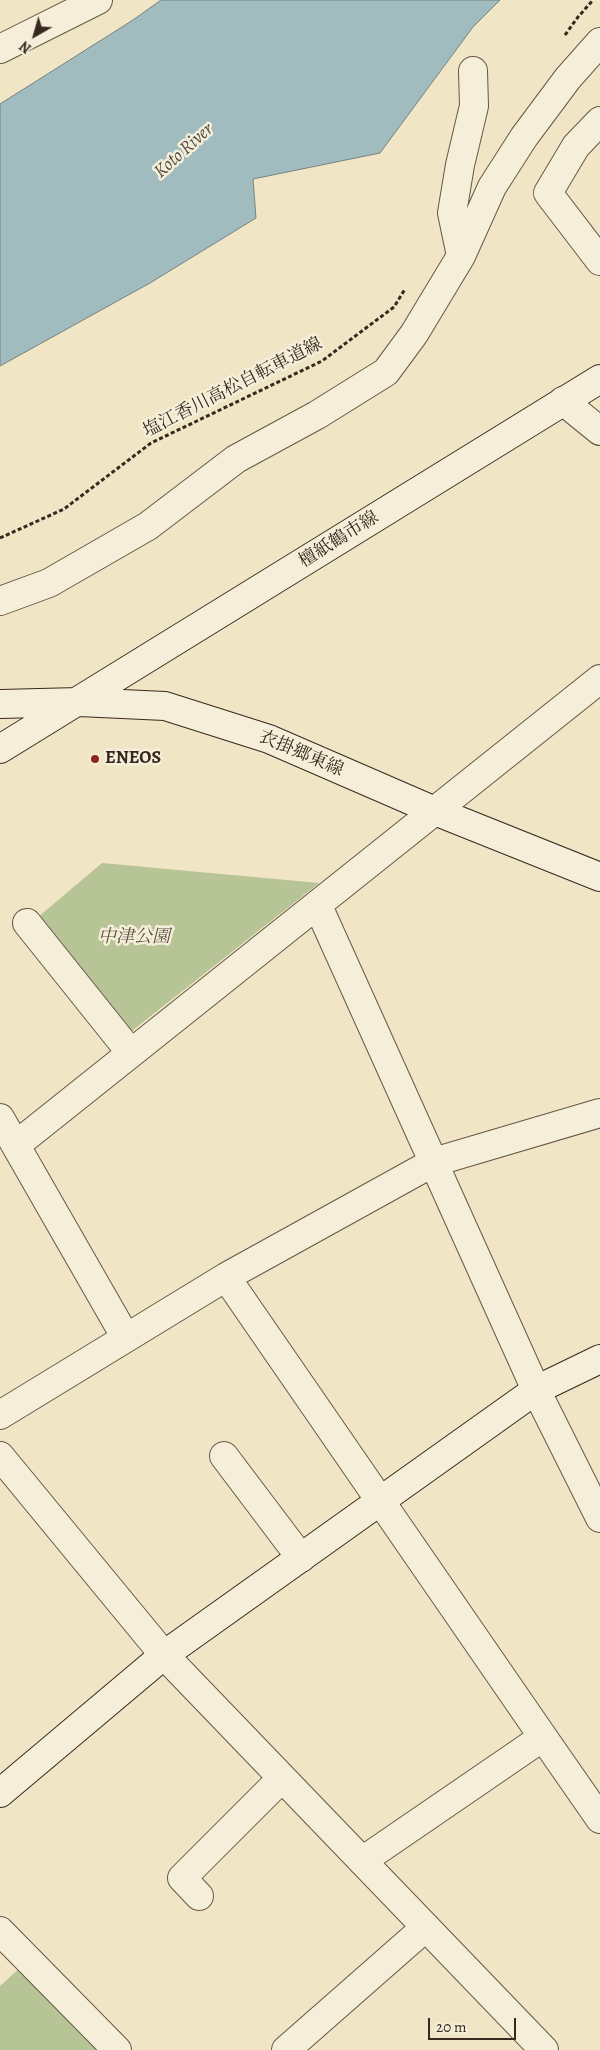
<!DOCTYPE html>
<html>
<head>
<meta charset="utf-8">
<style>
	body { margin:0 }
	#map { position:relative; width:600px; height:2050px; overflow:hidden; background:#f0e5c4; font-family:Alegreya,serif }
	canvas { display:block }
	.north { position:absolute; left:10px; top:10px; width:50px; height:50px; -webkit-text-stroke:4px #f5eed9; paint-order:stroke; rotate:218deg; font-size:14px; font-weight:700; line-height:20px; text-align:center; color:#39281f }
	.north::after { content:''; display:block; margin:auto; width:18px; height:22px; background:#39281f; clip-path:polygon(50% 0,100% 100%,50% 72%,0 100%) }
	.scale { position:absolute; left:428px; top:2018px; width:88px; height:22px; box-sizing:border-box; border:2px solid #39281f; border-top:0; padding-left:6px; font-size:15px; line-height:18px; white-space:nowrap; color:#39281f; -webkit-text-stroke:4px #f5eed9; paint-order:stroke }
</style>
</head>
<body>
<div id="map">
<canvas width="600" height="2050"></canvas>
<div class="north">N</div>
<div class="scale">20 m</div>
</div>
<script>
const g = document.querySelector('canvas').getContext('2d');
g.lineJoin = 'round';
function fill(path, color) { g.fillStyle = color; g.fill(path, 'evenodd'); }
const poly = rows => new Path2D(rows.map(r => 'M' + r).join(''));
function trace(path, color, width, dash) { g.strokeStyle = color; g.lineWidth = width; g.lineCap = dash ? 'butt' : 'round'; g.setLineDash(dash || []); g.stroke(path); }
function drawText(font, color, halo, rows, align = 'center') {
  g.font = font + ' Alegreya,"Noto Serif JP",serif'; g.lineWidth = 5; g.setLineDash([]); g.textBaseline = 'middle'; g.strokeStyle = halo; g.fillStyle = color; for (const [text, x, y, turn = 0] of rows) {
    g.save(); g.translate(x, y); g.rotate((+turn || 0) * Math.PI / 180); g.textAlign = isNaN(turn) ? turn : align; if (halo) g.strokeText(text, 0, 0); g.fillText(text, 0, 0); g.restore();
  }
}
fill(poly([
	[102,863,319,883,123,1038,31,923],
	[22,1966,100,2050,0,2050,0,1986]
]), '#b7c596');
const water = poly([
	[161,0,500,0,473,27,380,153,253,179,256,218,150,283,0,366,0,104,133,20,161,0]
]);
fill(water, '#a0bcbf');
trace(water, '#77817f', 1);
const street = poly([
	[0,49,98,0],
	[600,121,576,146,548,193,600,261],
	[461,256,452,213,460,165,474,106,473,71],
	[563,401,600,431],
	[0,601,49,583,148,526,236,459,317,415,386,372,414,334,461,256,492,187,524,137,568,78,600,42],
	[318,906,536,1390,600,1518],
	[27,923,131,1053],
	[0,1118,126,1338],
	[16,1145,600,679],
	[226,1277,543,1737,362,1861],
	[0,1415,226,1277,434,1162,600,1113],
	[0,1456,164,1655,544,2050],
	[224,1456,301,1558],
	[543,1737,600,1819],
	[199,1896,182,1878,282,1778],
	[0,1931,117,2050],
	[286,2050,426,1927]
]);
const secondary = poly([
	[0,704,79,702,165,706,269,739,435,811,600,877],
	[0,749,600,379],
	[0,1793,164,1655,536,1390,600,1359]
]);
trace(street, '#675748', 30);
trace(secondary, '#39281f', 30);
trace(poly([
	[565,35,578,17,593,0],
	[0,538,64,509,151,443,322,361,394,307,405,289]
]), '#39281f', 3, [4, 2.5]);
trace(street, '#f5eed9', 28);
trace(secondary, '#f5eed9', 28);
for (const [x, y, r, color] of [
	[95,759,5,"#8f2418"]
]) { const dot = new Path2D(); dot.arc(x, y, r, 0, 2 * Math.PI); g.fillStyle = color; g.fill(dot); trace(dot, '#f5eed9', 2); }
drawText('18px', '#39281f', '#f5eed9', [
	["塩江香川高松自転車道線",233,388,-27],
	["檀紙鶴市線",339,540,-32],
	["衣掛郷東線",301,754,23]
]);
drawText('bold 18px', '#39281f', '#f5eed9', [
	["ENEOS",105,759]
], 'left');
drawText('italic 18px', '#584f3d', '#f5eed9', [
	["中津公園",134,938]
]);
drawText('italic 19px', '#534d47', '#f5eed9', [
	["Koto River",184,151,-42]
]);
</script>
</body>
</html>
